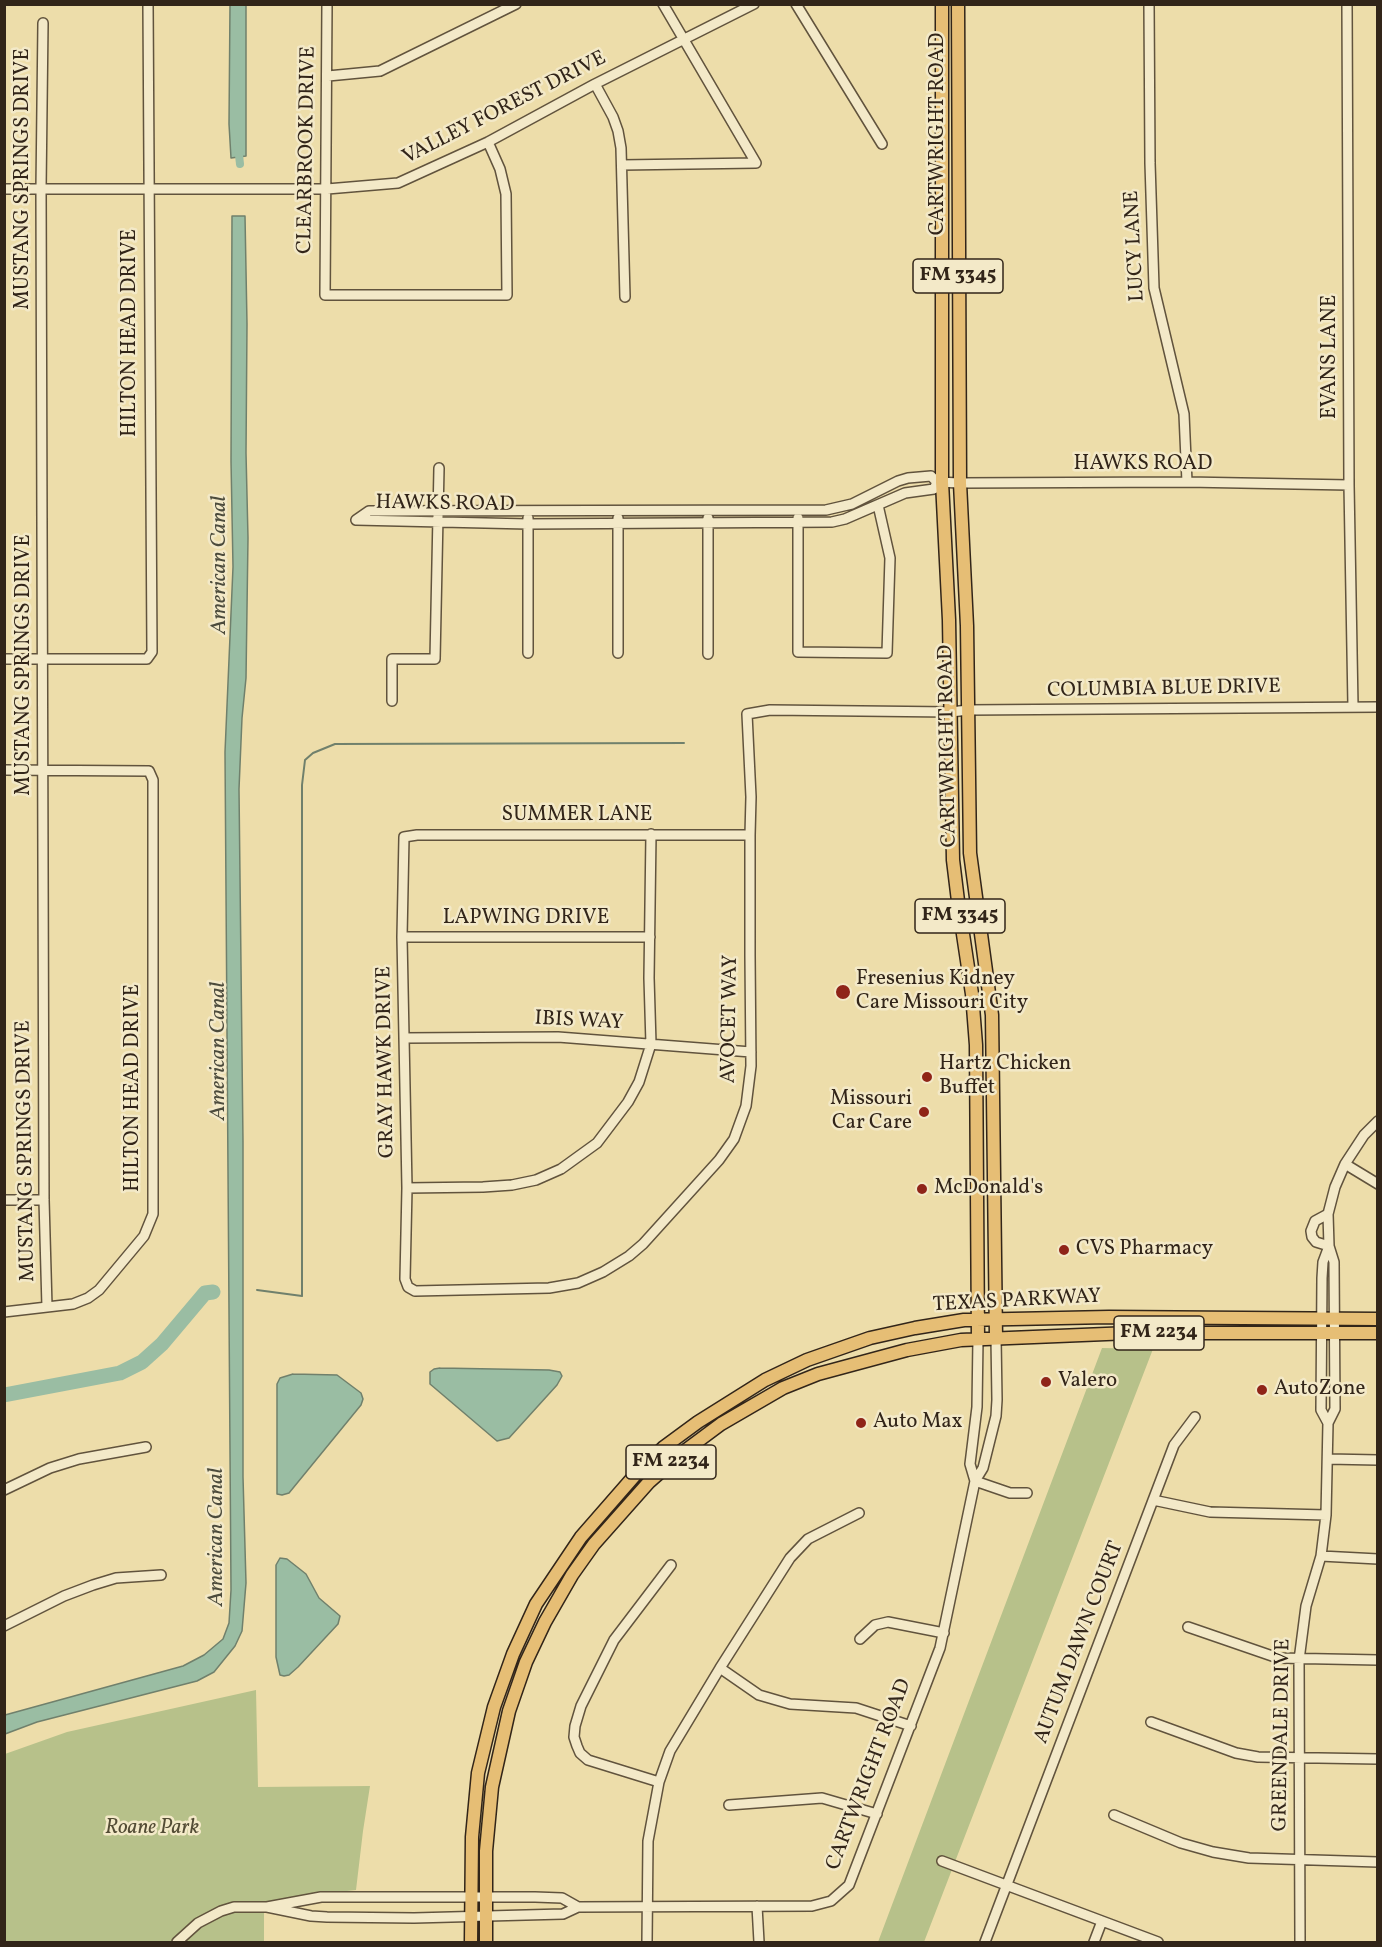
<!DOCTYPE html>
<html>
<head>
<meta charset="utf-8">
<style>
	body { margin:0 }
	#map { position:relative; width:1382px; height:1947px; overflow:hidden; background:#edddaa; font-family:Vollkorn,serif }
	canvas { display:block }
	.frame { position:absolute; inset:0; border:6px solid #322519; pointer-events:none }
</style>
</head>
<body>
<div id="map">
<canvas width="1382" height="1947"></canvas>
<div class="frame"></div>
</div>
<script>
const g = document.querySelector('canvas').getContext('2d');
g.lineJoin = 'round';
function fill(path, color) { g.fillStyle = color; g.fill(path, 'evenodd'); }
const poly = rows => new Path2D(rows.map(r => 'M' + r).join(''));
function trace(path, color, width, dash) { g.strokeStyle = color; g.lineWidth = width; g.lineCap = dash ? 'butt' : 'round'; g.setLineDash(dash || []); g.stroke(path); }
function drawText(font, color, halo, rows, align = 'center') {
  g.font = font + ' Vollkorn,serif'; g.lineWidth = 5; g.setLineDash([]); g.textBaseline = 'middle'; g.strokeStyle = halo; g.fillStyle = color; for (const [text, x, y, turn = 0] of rows) {
    g.save(); g.translate(x, y); g.rotate((+turn || 0) * Math.PI / 180); g.textAlign = isNaN(turn) ? turn : align; if (halo) g.strokeText(text, 0, 0); g.fillText(text, 0, 0); g.restore();
  }
}
fill(poly([
	[1102,1348,1153,1349,924,1942,878,1942],
	[256,1690,258,1787,370,1786,363,1831,356,1890,292,1897,264,1912,264,1942,5,1942,5,1754,67,1732]
]), '#b7c18a');
const water = poly([
	[230,5,246,5,246,156,231,158,229,124,230,5],
	[232,216,245,216,247,324,246,453,248,538,246,678,242,718,239,789,243,1142,243,1477,246,1583,242,1631,235,1646,214,1672,197,1681,37,1722,5,1734,5,1715,183,1666,204,1655,223,1639,229,1623,231,1590,225,752,233,567,231,461,232,216],
	[440,1368,549,1370,560,1372,562,1376,557,1385,509,1438,497,1441,430,1384,430,1372,434,1369,440,1368],
	[293,1374,337,1375,361,1393,363,1399,361,1405,289,1493,282,1495,277,1494,277,1384,280,1378,293,1374],
	[280,1558,287,1559,306,1574,319,1598,340,1616,338,1624,298,1667,289,1675,284,1676,280,1675,276,1657,276,1565,280,1558]
]);
fill(water, '#9abda3');
trace(water, '#70806c', 1.5);
trace(poly([
	[257,1290,302,1296,302,785,305,760,313,753,335,744,684,743]
]), '#70806c', 2);
trace(poly([
	[238,146,240,164]
]), '#9abda3', 8);
trace(poly([
	[4,1395,120,1373,142,1362,162,1344,205,1293,213,1292]
]), '#9abda3', 15);
const minor = poly([
	[327,4,325,295,507,295,506,194,500,169,488,142],
	[796,4,882,144],
	[1149,4,1150,163,1154,288,1184,414,1187,482],
	[1347,4,1349,485,1353,706],
	[43,23,41,189,44,1200,47,1307],
	[328,76,380,71,516,4],
	[595,84,613,117,618,131,621,148,625,297],
	[622,165,756,163,663,4],
	[4,189,327,189,398,183,488,142,595,84,754,4],
	[528,518,528,653],
	[618,518,618,653],
	[708,518,708,654],
	[798,518,798,652,887,653,890,558,878,505],
	[356,520,369,511,826,510,852,504,898,481,908,478,931,476,937,482,960,483,1187,482,1349,485],
	[356,520,528,524,832,522,845,519,905,493,934,489,937,482],
	[4,659,147,659,152,652,148,4],
	[392,701,392,659,435,659,439,468],
	[4,770,149,771,153,780,153,1214,144,1236,99,1290,88,1298,73,1304,4,1312],
	[750,835,417,835,404,837,402,937,407,1188,405,1279,408,1287,415,1291,549,1288,578,1283,603,1272,629,1256,643,1244,719,1160,734,1139,746,1106,751,1066,750,956,750,835,751,797,747,714,770,710,951,712,968,710,1378,707],
	[402,937,650,937],
	[404,1038,558,1037,751,1052],
	[1345,1164,1378,1184],
	[407,1188,483,1187,512,1185,536,1180,561,1169,597,1143,628,1102,639,1082,651,1044,649,978,651,834],
	[4,1200,44,1200],
	[1328,1214,1315,1221,1311,1231,1312,1237,1316,1242,1329,1246],
	[1328,1423,1321,1410,1322,1278,1323,1262,1329,1246],
	[1328,1459,1378,1460],
	[975,1481,970,1464,977,1407,978,1339],
	[975,1481,1010,1493,1027,1493],
	[4,1490,50,1468,79,1459,146,1447],
	[1153,1500,1210,1512,1326,1515],
	[1321,1556,1378,1559],
	[4,1626,64,1596,93,1585,116,1578,161,1575],
	[1188,1627,1278,1658,1378,1660],
	[860,1639,875,1625,888,1622,944,1633],
	[720,1668,759,1695,790,1704,856,1708,911,1726],
	[1151,1722,1236,1753,1258,1757,1378,1759],
	[659,1782,588,1760,580,1753,577,1746,574,1737,575,1726,581,1706,614,1640,671,1565],
	[729,1805,822,1798,877,1814],
	[1114,1815,1181,1843,1213,1852,1249,1858,1378,1862],
	[942,1861,1158,1942],
	[757,1906,759,1942],
	[267,1907,311,1916,327,1917,414,1918,563,1914,578,1907,812,1906,831,1901,849,1885,940,1648,975,1481,983,1468,996,1416,997,1400,996,1338],
	[177,1942,198,1923,221,1911,234,1907,267,1907,321,1897,535,1897,562,1898,578,1907],
	[647,1942,648,1841,659,1782,670,1751,720,1668,790,1558,808,1539,859,1513],
	[985,1942,1174,1445,1195,1417],
	[1094,1942,1102,1921],
	[1300,1942,1299,1660,1306,1606,1321,1556,1326,1515,1328,1423,1335,1409,1334,1262,1329,1246,1328,1214,1335,1187,1345,1164,1364,1135,1378,1121]
]);
const major = poly([
	[942,4,942,482,949,620,953,860,958,901,972,994,976,1045,978,1339],
	[958,4,960,483,967,626,970,853,992,1015,996,1338],
	[471,1942,472,1837,478,1773,494,1707,513,1654,536,1604,581,1537,636,1474,664,1447,698,1422,765,1380,807,1360,870,1338,915,1328,964,1320,1109,1317,1378,1319],
	[486,1942,486,1851,492,1787,509,1711,526,1662,545,1622,572,1575,594,1544,649,1482,682,1453,721,1424,783,1388,818,1374,907,1350,961,1340,1130,1333,1378,1333]
]);
trace(minor, '#61533d', 12);
trace(major, '#322519', 15);
trace(minor, '#f3e9c8', 9);
trace(major, '#e6be75', 12);
for (const [x, y, r, color] of [
	[843,992,8,"#8f2418"],
	[927,1077,6,"#8f2418"],
	[924,1112,6,"#8f2418"],
	[922,1189,6,"#8f2418"],
	[1064,1250,6,"#8f2418"],
	[1046,1382,6,"#8f2418"],
	[1262,1390,6,"#8f2418"],
	[861,1423,6,"#8f2418"]
]) { const dot = new Path2D(); dot.arc(x, y, r, 0, 2 * Math.PI); g.fillStyle = color; g.fill(dot); trace(dot, '#f3e9c8', 2); }
for (const [x, y, w] of [
	[958,276,90],
	[960,916,90],
	[1159,1333,90],
	[671,1462,90]
]) { const box = new Path2D(); box.roundRect(x - w / 2, y - 17, w, 34, 4.5); g.fillStyle = '#f3e9c8'; g.fill(box); trace(box, '#322519', 1.5); }
drawText('bold 20px', '#322519', null, [
	["FM 3345",958,276],
	["FM 3345",960,916],
	["FM 2234",1159,1333],
	["FM 2234",671,1462]
]);
drawText('21px', '#322519', '#f3e9c8', [
	["VALLEY FOREST DRIVE",505,109,-27],
	["CARTWRIGHT ROAD",939,134,-90],
	["CLEARBROOK DRIVE",308,150,-89],
	["MUSTANG SPRINGS DRIVE",24,179,-90],
	["LUCY LANE",1136,246,-93],
	["HILTON HEAD DRIVE",131,333,-90],
	["EVANS LANE",1331,357,-90],
	["HAWKS ROAD",1143,465],
	["HAWKS ROAD",445,505,1],
	["MUSTANG SPRINGS DRIVE",25,665,-90],
	["COLUMBIA BLUE DRIVE",1164,690,-1],
	["CARTWRIGHT ROAD",949,746,-91],
	["SUMMER LANE",577,816],
	["LAPWING DRIVE",526,919],
	["AVOCET WAY",731,1019,-89],
	["IBIS WAY",579,1022,3],
	["GRAY HAWK DRIVE",387,1062,-91],
	["HILTON HEAD DRIVE",134,1088,-90],
	["MUSTANG SPRINGS DRIVE",27,1151,-91],
	["TEXAS PARKWAY",1017,1302,-3],
	["AUTUM DAWN COURT",1080,1643,-69],
	["GREENDALE DRIVE",1283,1735,-89],
	["CARTWRIGHT ROAD",870,1775,-69]
]);
drawText('21px', '#322519', '#f3e9c8', [
	["Fresenius Kidney",856,980],
	["Care Missouri City",856,1004],
	["Hartz Chicken",939,1065],
	["Buffet",939,1089],
	["Missouri",912,1100,"right"],
	["Car Care",912,1124,"right"],
	["McDonald's",934,1189],
	["CVS Pharmacy",1076,1250],
	["Valero",1058,1382],
	["AutoZone",1274,1390],
	["Auto Max",873,1423]
], 'left');
drawText('italic 21px', '#534c35', '#f3e9c8', [
	["Roane Park",152,1829]
]);
drawText('italic 22px', '#4c4b3c', '#f3e9c8', [
	["American Canal",221,565,-90],
	["American Canal",220,1051,-90],
	["American Canal",218,1537,-90]
]);
</script>
</body>
</html>
